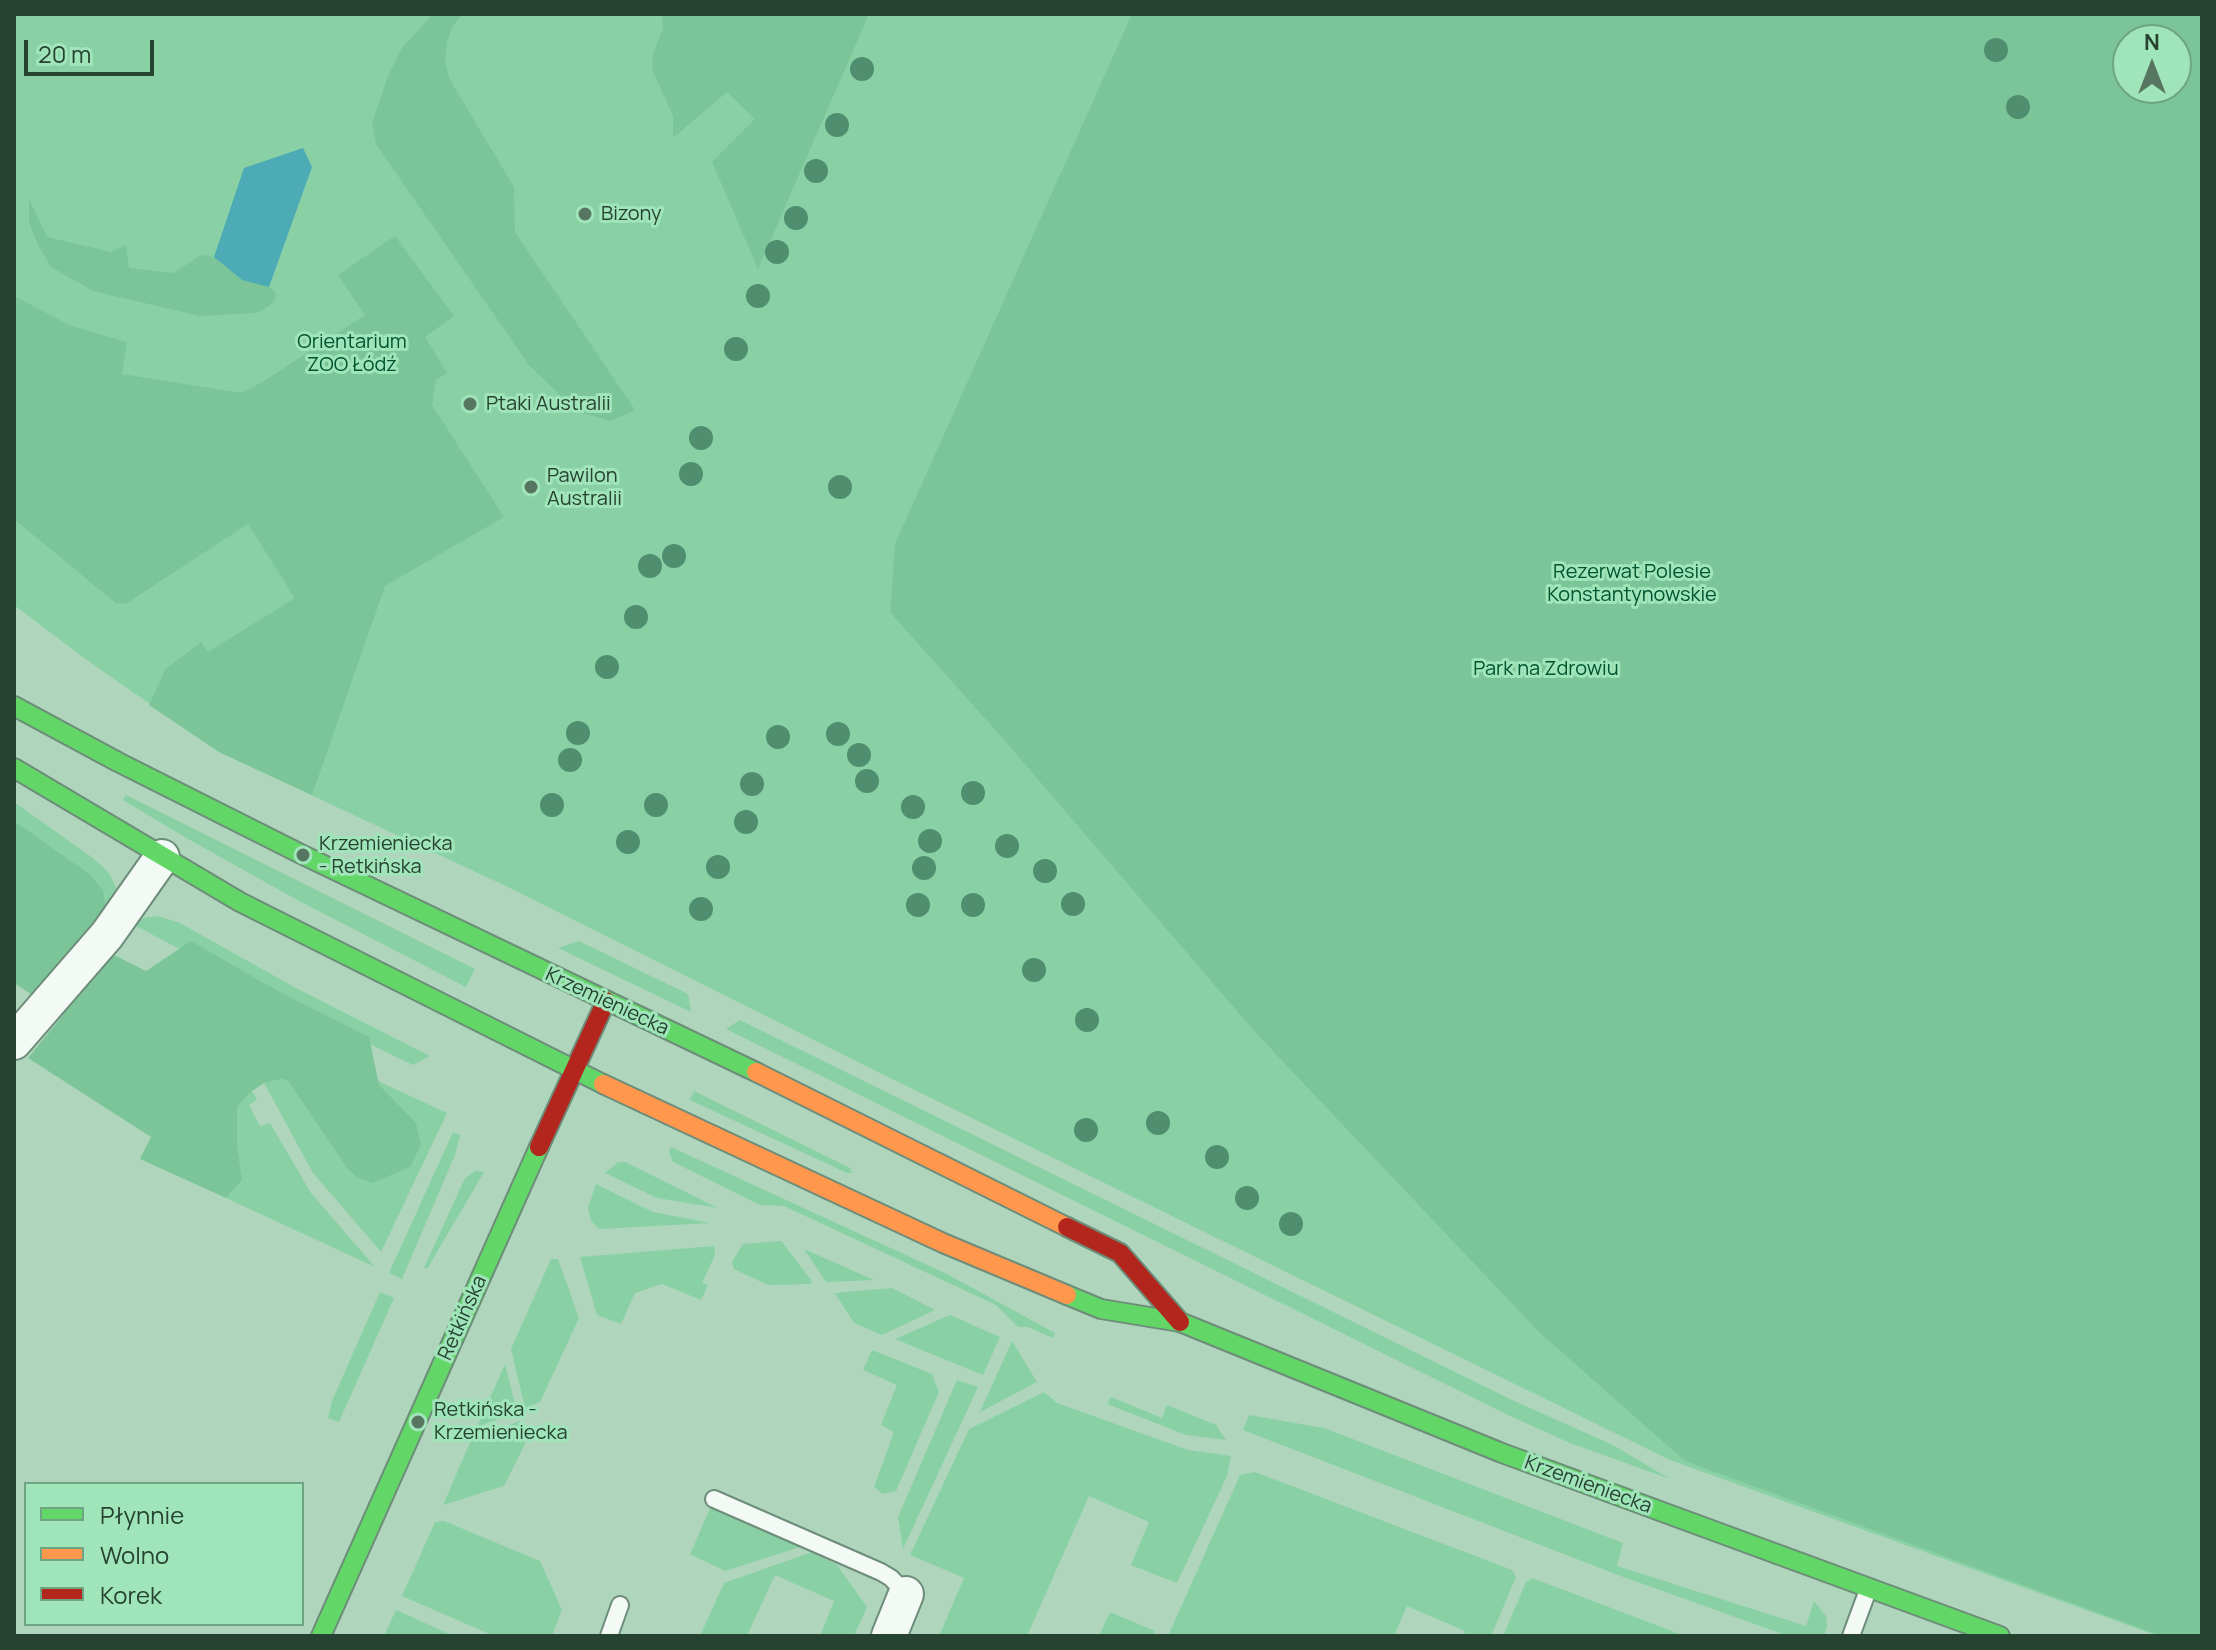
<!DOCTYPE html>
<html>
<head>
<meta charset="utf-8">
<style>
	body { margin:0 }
	#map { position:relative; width:2216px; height:1650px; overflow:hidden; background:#afd6bd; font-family:Manrope,sans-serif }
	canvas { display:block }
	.frame { position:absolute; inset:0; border:16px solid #264230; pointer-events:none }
	.legend { position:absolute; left:24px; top:1482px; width:280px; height:144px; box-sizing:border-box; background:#a0e5b9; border:2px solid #6fa482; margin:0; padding:10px 14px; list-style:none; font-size:24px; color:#264230 }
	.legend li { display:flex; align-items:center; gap:16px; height:40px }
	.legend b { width:40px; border:2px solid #6fa482 }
	.north { position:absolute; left:2112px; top:24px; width:80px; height:80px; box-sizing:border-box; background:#a0e5b9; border:2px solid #6fa482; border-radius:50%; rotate:0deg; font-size:22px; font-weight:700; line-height:32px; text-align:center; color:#264230 }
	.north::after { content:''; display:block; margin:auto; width:28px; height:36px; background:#567661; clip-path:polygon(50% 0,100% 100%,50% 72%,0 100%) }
	.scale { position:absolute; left:24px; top:40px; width:130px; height:36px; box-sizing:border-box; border:4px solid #264230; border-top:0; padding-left:10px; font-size:24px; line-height:28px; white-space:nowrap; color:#264230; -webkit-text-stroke:6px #a0e5b9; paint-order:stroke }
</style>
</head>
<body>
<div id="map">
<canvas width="2216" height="1650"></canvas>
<div class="frame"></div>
<ul class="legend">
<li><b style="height:10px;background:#63d668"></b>Płynnie</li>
<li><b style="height:10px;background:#ff974d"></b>Wolno</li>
<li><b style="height:10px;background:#b3261e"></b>Korek</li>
</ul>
<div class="north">N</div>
<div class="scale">20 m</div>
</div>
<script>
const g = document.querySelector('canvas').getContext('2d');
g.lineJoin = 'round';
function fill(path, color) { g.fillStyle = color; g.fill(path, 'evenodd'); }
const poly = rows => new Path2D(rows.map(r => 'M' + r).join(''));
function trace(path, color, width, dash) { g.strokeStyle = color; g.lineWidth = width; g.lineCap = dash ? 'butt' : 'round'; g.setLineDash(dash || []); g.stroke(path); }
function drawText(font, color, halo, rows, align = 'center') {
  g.font = font + ' Manrope,sans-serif'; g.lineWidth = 6; g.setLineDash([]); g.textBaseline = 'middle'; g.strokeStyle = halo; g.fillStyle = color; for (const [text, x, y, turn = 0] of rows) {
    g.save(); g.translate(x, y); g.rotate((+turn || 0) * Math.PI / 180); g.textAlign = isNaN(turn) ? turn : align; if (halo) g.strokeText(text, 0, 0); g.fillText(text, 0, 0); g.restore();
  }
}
fill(poly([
	[14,14,2202,14,2202,1636,2158,1636,1670,1460,882,1074,510,888,219,752,84,658,14,605],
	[2128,40,2176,40,2176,88,2128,88],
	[126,795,475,969,466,987,301,902,188,839,123,800],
	[14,802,93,858,109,873,116,887,117,899,111,910,14,844],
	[158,916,180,923,294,987,430,1056,413,1065,254,988,134,925,143,918],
	[579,941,688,994,691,1012,558,948],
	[740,1020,1512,1400,1613,1445,1670,1479,1570,1443,1508,1415,726,1029],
	[281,1079,288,1081,347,1168,379,1085,378,1081,447,1113,381,1252,313,1173,264,1083],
	[252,1091,257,1099,249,1105,260,1126,270,1123,311,1193,375,1267,226,1198,242,1180,237,1143,237,1107],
	[694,1091,850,1168,852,1173,847,1173,690,1100],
	[453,1132,460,1135,455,1155,402,1279,389,1273],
	[671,1147,947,1274,1055,1333,1053,1338,1028,1327,1018,1327,996,1305,784,1206,760,1205,673,1162,669,1152],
	[618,1162,625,1162,718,1208,657,1198,605,1173],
	[475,1171,484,1172,427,1269,424,1268,465,1178],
	[596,1184,653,1212,710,1223,599,1229,591,1221,588,1208],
	[781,1241,812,1281,810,1284,768,1285,734,1269,732,1262,743,1244],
	[714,1246,715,1255,702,1283,708,1285,701,1300,662,1284,635,1293,621,1324,597,1315,580,1257],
	[804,1249,874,1280,826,1282],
	[551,1259,558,1259,579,1318,540,1402,525,1408,511,1349],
	[892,1288,935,1310,882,1335,854,1323,835,1293],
	[380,1292,394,1298,339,1422,328,1418,332,1401],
	[950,1315,1000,1337,983,1375,895,1339],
	[1012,1341,1037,1382,980,1412],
	[872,1350,932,1374,939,1392,896,1491,883,1494,874,1487,894,1432,881,1425,897,1385,863,1370],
	[505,1364,517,1412,477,1427],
	[957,1380,978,1387,903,1549,898,1517],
	[1044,1392,1057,1403,1188,1450,1231,1456,1227,1476,1177,1583,1131,1565,1149,1522,1089,1496,1027,1636,939,1636,964,1578,910,1555,969,1429],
	[1111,1397,1162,1418,1167,1405,1216,1425,1226,1440,1186,1435,1107,1404],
	[1249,1415,1324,1428,1623,1543,1617,1566,1806,1626,1814,1601,1826,1616,1827,1626,1824,1636,1788,1636,1618,1575,1243,1430],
	[520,1421,525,1444,504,1486,443,1505,471,1440],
	[1255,1472,1512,1570,1516,1577,1491,1636,1464,1636,1465,1631,1407,1606,1394,1636,1168,1636,1240,1475],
	[711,1506,800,1547,725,1571,690,1554],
	[444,1521,540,1561,562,1610,552,1636,494,1636,402,1596,435,1522],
	[812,1552,837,1565,867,1607,854,1636,820,1636,834,1601,775,1575,747,1636,700,1636,724,1583],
	[1532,1578,1685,1636,1503,1636,1526,1582],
	[396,1610,454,1636,384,1636],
	[1110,1612,1155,1631,1153,1636,1099,1636]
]), '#89d0a5');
fill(poly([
	[433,14,462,14,453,26,447,42,445,60,449,78,514,187,515,232,635,410,611,421,586,414,563,398,529,365,376,144,372,123,388,76,402,48],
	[662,14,869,14,758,269,712,162,755,119,727,92,673,138,673,116,652,69,653,54,663,28],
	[1132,14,2202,14,2202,1636,2162,1636,1685,1461,1539,1332,1255,1032,1006,742,890,612,895,544],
	[2128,40,2176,40,2176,88,2128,88],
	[29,199,47,237,111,252,126,245,129,268,173,273,201,255,214,257,242,280,269,287,276,293,275,299,269,306,257,313,200,316,93,291,51,267,38,245,29,222],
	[395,236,454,316,425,337,447,373,436,380,432,405,504,517,385,586,312,795,219,752,149,705,165,670,201,642,208,652,295,598,248,524,127,603,117,604,14,519,14,296,71,326,127,342,122,374,241,393,261,383,365,315,338,275],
	[14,821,89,874,103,890,112,954,146,971,191,941,276,990,369,1037,379,1085,416,1123,421,1145,410,1167,372,1183,357,1177,347,1168,288,1081,281,1079,264,1083,252,1091,237,1107,237,1143,242,1180,226,1198,140,1159,151,1137,28,1058,63,1015,14,983]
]), '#7bc599');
fill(poly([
	[303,148,312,167,269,287,242,280,214,257,244,168]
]), '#4cabb5');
const lane = poly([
	[714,1499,881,1572,891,1578,906,1594],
	[609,1636,620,1605],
	[1851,1636,1868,1590]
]);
const street = poly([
	[14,1042,107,935,162,857],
	[889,1636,906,1594]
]);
const fast = poly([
	[14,706,118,762,303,855,756,1072],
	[14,768,240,902,603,1084],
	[1067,1295,1101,1309,1180,1322,1502,1453,2000,1636],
	[321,1636,539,1147]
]);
const slow = poly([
	[756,1072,1067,1227],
	[603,1084,943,1243,1067,1295]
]);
const jam = poly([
	[539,1147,606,1001],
	[1067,1227,1120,1253,1180,1322]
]);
trace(lane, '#6d8c79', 20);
trace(street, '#6d8c79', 38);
trace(fast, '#6d8c79', 22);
trace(slow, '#6d8c79', 22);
trace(jam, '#6d8c79', 22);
trace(lane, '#f3f9f5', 16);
trace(street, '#f3f9f5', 34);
trace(fast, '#63d668', 18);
trace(slow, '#ff974d', 18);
trace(jam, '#b3261e', 18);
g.fillStyle = '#4f8e6f';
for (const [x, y] of [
	[1996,50],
	[862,69],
	[2018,107],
	[837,125],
	[816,171],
	[796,218],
	[777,252],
	[758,296],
	[736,349],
	[701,438],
	[691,474],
	[840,487],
	[674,556],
	[650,566],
	[636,617],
	[607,667],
	[578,733],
	[838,734],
	[778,737],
	[859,755],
	[570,760],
	[867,781],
	[752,784],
	[973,793],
	[552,805],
	[656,805],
	[913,807],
	[746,822],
	[930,841],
	[628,842],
	[1007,846],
	[718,867],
	[924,868],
	[1045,871],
	[1073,904],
	[918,905],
	[973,905],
	[701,909],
	[1034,970],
	[1087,1020],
	[1158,1123],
	[1086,1130],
	[1217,1157],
	[1247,1198],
	[1291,1224]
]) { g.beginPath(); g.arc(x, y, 12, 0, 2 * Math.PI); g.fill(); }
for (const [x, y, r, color] of [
	[585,214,8,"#567661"],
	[470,404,8,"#567661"],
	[531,487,8,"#567661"],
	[303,855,8,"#567661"],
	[418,1422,8,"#567661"]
]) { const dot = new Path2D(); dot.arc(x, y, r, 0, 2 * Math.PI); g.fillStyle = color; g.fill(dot); trace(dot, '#a0e5b9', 3); }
drawText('20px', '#264230', '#a0e5b9', [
	["Bizony",601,214],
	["Ptaki Australii",486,404],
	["Pawilon",547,476],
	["Australii",547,499],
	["Krzemieniecka",319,844],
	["- Retkińska",319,867],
	["Retkińska -",434,1410],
	["Krzemieniecka",434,1433]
], 'left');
drawText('20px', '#00542f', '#a0e5b9', [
	["Orientarium",352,342],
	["ZOO Łódź",352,365],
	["Rezerwat Polesie",1632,572],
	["Konstantynowskie",1632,595],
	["Park na Zdrowiu",1546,669]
]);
drawText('20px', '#264230', '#a0e5b9', [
	["Krzemieniecka",607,1002,25],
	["Retkińska",463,1318,-66],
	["Krzemieniecka",1588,1485,20]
]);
</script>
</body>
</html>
